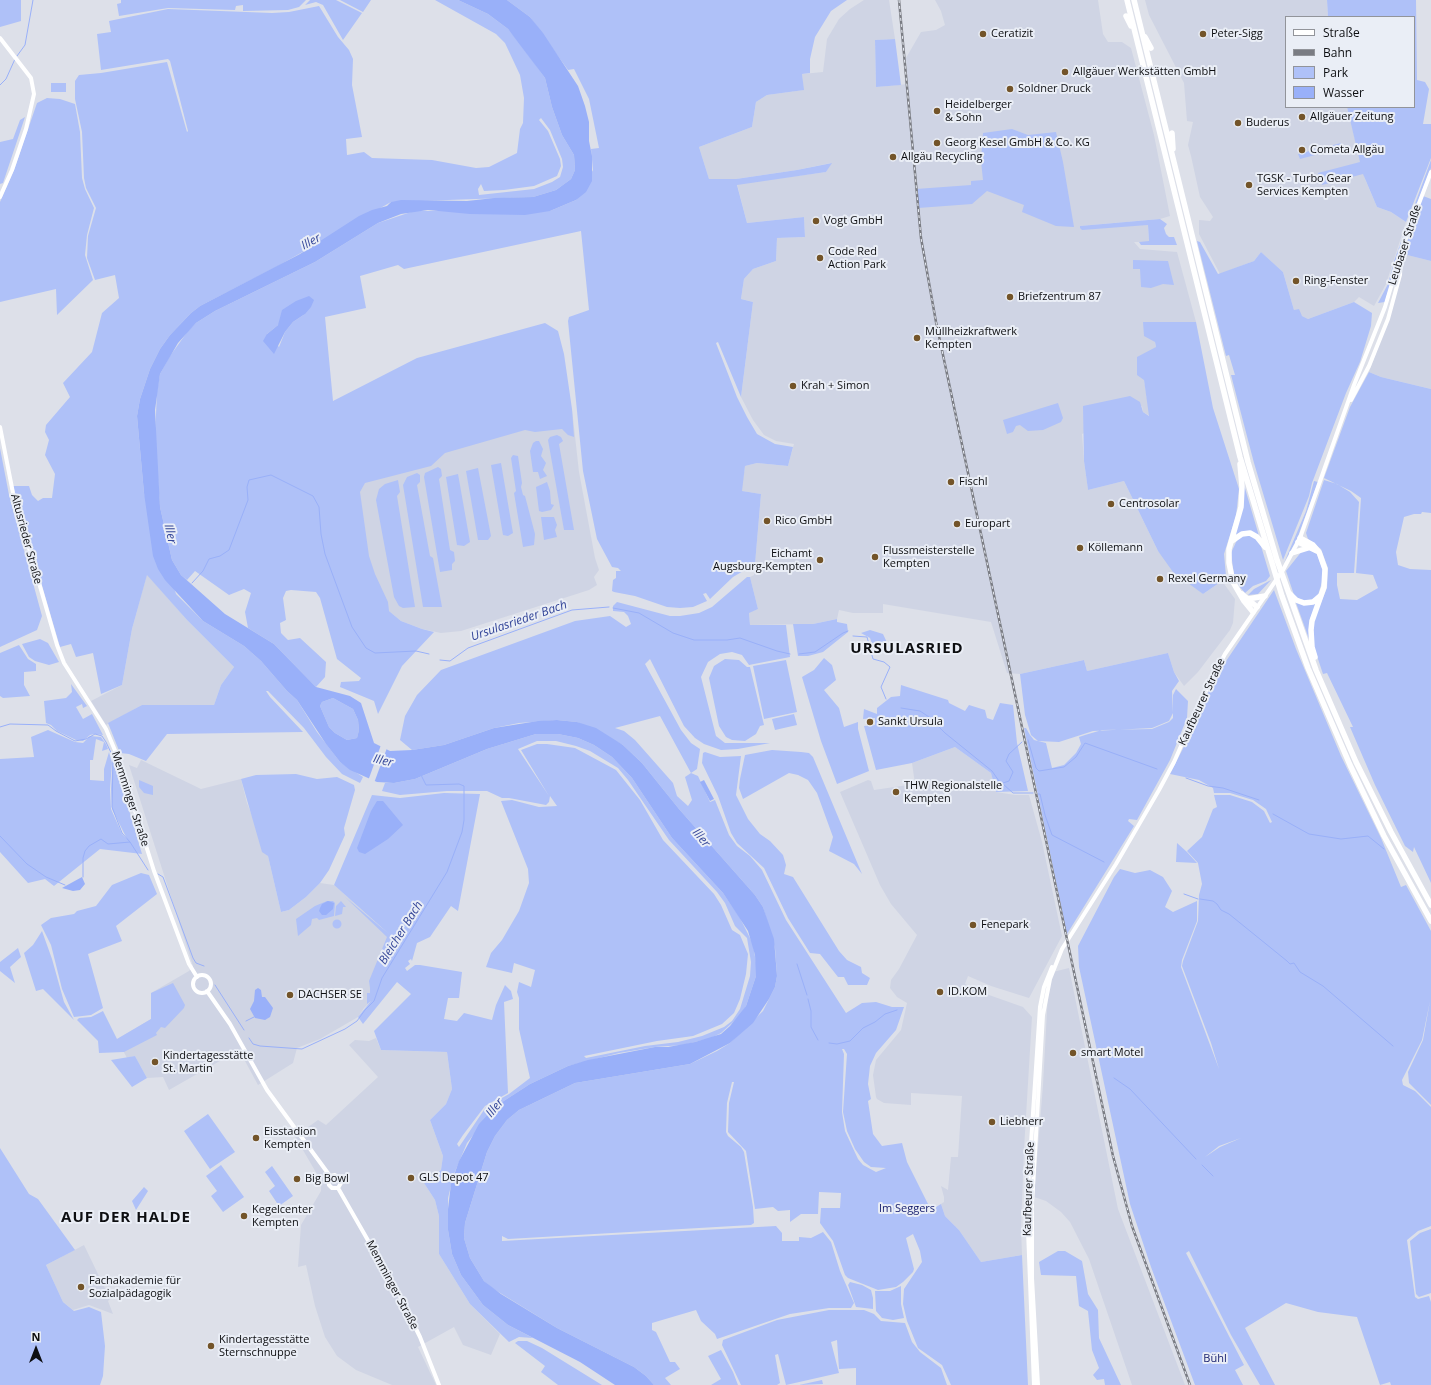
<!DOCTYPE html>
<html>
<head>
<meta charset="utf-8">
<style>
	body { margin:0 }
	#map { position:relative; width:1431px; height:1385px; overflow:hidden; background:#dde0e9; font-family:"Open Sans",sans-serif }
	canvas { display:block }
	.legend { position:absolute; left:1285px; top:16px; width:130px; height:92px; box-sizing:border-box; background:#eaeef6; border:1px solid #92949a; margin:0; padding:5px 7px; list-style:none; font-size:12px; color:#0d0e11 }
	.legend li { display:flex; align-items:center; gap:8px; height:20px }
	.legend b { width:20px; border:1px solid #92949a }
	.north { position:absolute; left:16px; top:1329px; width:40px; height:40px; -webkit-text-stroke:3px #eaeef6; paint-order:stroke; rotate:0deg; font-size:11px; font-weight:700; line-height:16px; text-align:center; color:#0d0e11 }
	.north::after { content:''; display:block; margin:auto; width:14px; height:18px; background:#0d0e11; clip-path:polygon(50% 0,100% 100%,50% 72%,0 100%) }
</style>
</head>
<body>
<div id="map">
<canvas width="1431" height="1385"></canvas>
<ul class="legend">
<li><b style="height:5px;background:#fff"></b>Straße</li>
<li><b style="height:5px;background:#7a7c83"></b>Bahn</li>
<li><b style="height:11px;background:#afc1f8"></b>Park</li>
<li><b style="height:11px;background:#99b0f9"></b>Wasser</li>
</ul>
<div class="north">N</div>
</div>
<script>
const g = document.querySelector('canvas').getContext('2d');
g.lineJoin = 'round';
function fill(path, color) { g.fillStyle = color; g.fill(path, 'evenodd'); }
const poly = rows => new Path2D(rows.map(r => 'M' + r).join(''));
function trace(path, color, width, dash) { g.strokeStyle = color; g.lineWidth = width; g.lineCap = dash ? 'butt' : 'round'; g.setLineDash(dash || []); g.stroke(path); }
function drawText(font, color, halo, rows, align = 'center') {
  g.font = font + ' "Open Sans",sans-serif'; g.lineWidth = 4; g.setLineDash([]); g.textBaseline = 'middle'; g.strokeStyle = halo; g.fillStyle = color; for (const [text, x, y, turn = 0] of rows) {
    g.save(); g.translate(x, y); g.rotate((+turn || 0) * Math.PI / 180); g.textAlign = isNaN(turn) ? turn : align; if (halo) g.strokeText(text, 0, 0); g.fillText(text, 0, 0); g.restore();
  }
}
fill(poly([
	[864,0,889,0,895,39,875,40,876,87,908,84,906,58,921,32,936,30,945,25,941,11,935,0,1098,0,1103,34,1108,42,1122,42,1131,48,1154,135,1170,216,1160,219,1080,226,1148,225,1149,242,1134,242,1140,249,1177,252,1196,322,1143,322,1155,342,1156,347,1144,380,1150,416,1143,412,1142,406,1082,434,1084,461,1088,490,1124,481,1158,551,1203,594,1222,581,1235,599,1233,623,1230,630,1198,672,1184,686,1174,672,1168,653,1087,671,1084,660,1020,674,1007,673,991,622,883,604,883,613,853,613,839,610,837,619,813,624,750,625,749,612,758,609,750,577,754,575,761,494,741,491,745,466,757,463,788,466,794,444,776,441,764,435,753,420,741,397,753,302,741,299,744,279,753,269,776,261,777,238,805,237,804,217,747,223,737,184,826,172,831,163,797,170,736,179,709,179,699,147,752,127,756,102,767,95,803,90,802,74,823,72,827,39,839,19,850,9],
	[1145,0,1327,0,1328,17,1286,17,1286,107,1347,107,1365,179,1377,207,1391,212,1406,222,1386,284,1374,306,1359,297,1354,302,1308,319,1302,316,1294,310,1283,272,1261,252,1254,261,1220,274,1199,234,1199,220,1210,221,1213,217,1200,197,1191,156,1188,145,1193,122,1187,121,1184,83,1149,15],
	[1403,254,1431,261,1431,389,1381,377,1369,372,1390,315],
	[572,409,579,472,595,558,599,570,594,577,597,585,589,590,461,631,441,633,422,629,401,621,383,606,371,589,349,475],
	[147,574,187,620,234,667,221,685,214,705,142,705,106,725,91,701,122,685,132,629],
	[955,747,991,773,996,792,1015,795,1029,795,1042,842,1062,936,1029,998,991,986,968,976,965,984,989,995,1023,1007,1032,1017,1024,1149,1021,1228,1022,1255,981,1262,959,1230,945,1216,941,1204,944,1202,944,1197,941,1186,948,1190,951,1157,958,1157,962,1096,911,1093,911,1105,884,1103,877,1099,876,1097,873,1075,876,1060,901,1030,907,1003,897,997,890,988,891,980,899,969,917,935,891,904,880,885,840,792,868,780,871,781,874,790,915,784,912,763],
	[141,760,201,789,241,779,247,803,268,856,281,912,289,910,306,897,320,883,334,885,399,943,372,1000,364,1008,358,1017,320,1039,297,1048,293,1063,258,1085,239,1050,169,1090,163,1077,147,1078,135,1056,127,1058,117,1039,151,1019,151,993,189,971,193,966,129,765,137,768],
	[1069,968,1118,1209,1185,1385,1132,1385,1089,1259,1070,1222,1061,1212,1046,1201,1034,1197,1043,1085,1048,993,1053,972],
	[376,1038,381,1050,447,1052,452,1089,446,1104,430,1120,443,1156,441,1170,424,1183,435,1200,439,1216,439,1254,470,1304,500,1334,491,1355,463,1345,454,1327,418,1347,436,1385,392,1385,356,1370,337,1356,325,1337,315,1306,306,1265,298,1267,301,1225,321,1191,321,1181,293,1133,304,1130,318,1120,326,1125,378,1077,349,1045,355,1040,369,1041],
	[84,1245,110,1299,108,1301,113,1314,89,1305,73,1310,63,1302,46,1265]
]), '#cfd4e4');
fill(poly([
	[0,0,21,0,21,21,0,27],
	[121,0,306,0,299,7,288,10,243,11,243,5,236,6,235,10,168,8,119,16,117,4,121,3],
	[310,0,336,0,362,13,343,40,323,5,316,2,305,5],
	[340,0,371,0,363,12],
	[435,0,458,0,488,14,508,29,519,42,545,78,552,107,562,135,574,155,575,170,571,179,556,190,533,197,391,202,276,267,200,306,191,313,170,335,160,349,150,369,140,399,137,416,144,493,176,594,203,621,244,646,261,661,287,691,297,700,317,732,340,762,363,777,360,783,342,774,326,757,304,728,268,691,266,691,270,697,303,732,167,734,146,761,129,754,120,753,108,723,142,705,214,705,221,685,234,667,187,620,147,575,132,629,122,685,101,694,93,653,76,657,71,644,60,647,15,493,13,486,29,486,32,495,38,501,43,498,52,498,55,474,45,455,49,440,45,432,46,425,70,397,63,383,92,352,102,313,119,298,115,275,95,280,87,258,88,236,96,208,86,188,84,178,82,132,75,99,75,81,79,75,101,73,167,62,187,132,188,131,170,61,168,59,101,70,97,34,111,32,109,21,168,9,272,13,289,12,319,6,338,37,349,50,353,59,352,85,362,137,346,139,347,155,364,152,372,158,432,160,476,168,489,167,517,153,520,129,523,123,524,98,520,75,505,43,496,34],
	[541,118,550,130,562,159,563,167,560,177,552,182,534,189,479,195,478,189,481,184,484,191,504,190,534,186,557,176,561,166,560,159,548,131,539,120],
	[507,0,847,0,831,11,815,37,810,59,810,73,802,74,804,90,767,95,756,102,752,127,699,147,709,179,736,179,797,170,832,163,826,172,737,185,747,223,804,217,805,237,777,238,776,261,753,269,744,279,741,299,753,302,741,397,718,342,716,343,737,397,747,417,757,434,775,444,793,447,788,466,757,463,745,466,742,491,761,494,755,564,733,577,710,599,706,593,703,594,707,601,693,607,680,608,667,607,635,596,614,592,612,591,613,580,616,578,616,571,621,571,618,568,612,567,597,539,583,471,568,321,569,317,589,310,581,231,404,269,398,265,360,276,366,308,325,317,333,401,417,358,545,323,558,331,564,354,572,409,574,437,568,435,562,429,535,432,525,430,445,453,431,466,365,483,360,492,369,556,375,574,388,602,389,611,401,621,422,629,434,632,402,666,378,714,374,701,340,687,341,682,359,681,361,678,337,659,320,598,316,592,291,590,286,591,283,598,286,620,280,623,281,633,288,640,300,638,326,662,325,677,316,687,274,644,248,628,245,612,251,593,244,589,229,595,195,571,187,580,181,575,172,560,160,507,155,438,157,391,160,374,170,356,188,331,196,323,215,311,315,262,378,223,414,211,550,211,576,200,593,170,591,149,599,148,589,99,574,69,568,70,530,17],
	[305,314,293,322,285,332,279,347,267,334,278,325],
	[1327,0,1416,0,1417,80,1425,82,1429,89,1423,124,1431,124,1431,158,1406,222,1391,212,1377,207,1363,174,1322,185,1318,173,1360,162,1347,107,1414,107,1414,17,1328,17],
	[895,39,901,85,876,87,875,40],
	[51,83,66,83,66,92,51,92],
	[47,98,60,99,75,104,80,132,82,178,85,189,94,208,87,235,85,255,93,280,57,315,56,289,0,302,0,202,14,170,37,103],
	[25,117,3,183,0,184,0,142,13,139,20,120],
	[1012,129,1028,135,1056,132,1063,162,1074,227,1056,226,1022,212,1024,205,987,191,972,204,918,208,916,189,971,185,971,181,983,180,981,161,983,133],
	[1341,143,1342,148,1300,159,1298,154],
	[1431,160,1431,168,1403,240,1385,302,1378,303,1388,284,1394,261],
	[1423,196,1431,199,1431,261,1403,254],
	[1160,219,1167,224,1164,228,1166,234,1169,237,1174,237,1177,245,1141,245,1139,242,1149,241,1148,225,1082,230,1080,228,1080,226],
	[1197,241,1200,242,1218,274,1254,261,1261,252,1283,272,1294,310,1299,309,1302,316,1308,319,1354,302,1372,313,1371,326,1360,362,1346,393,1312,483,1309,496,1283,560,1254,463,1231,375,1235,375,1229,355,1226,356],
	[1133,260,1168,261,1174,285,1163,284,1151,288,1141,287,1140,269,1133,269],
	[1143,322,1196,322,1213,408,1239,489,1236,516,1224,554,1226,576,1222,581,1203,594,1173,572,1158,551,1124,481,1088,490,1084,461,1083,406,1130,396,1140,402,1143,412,1149,416,1144,380,1137,375,1137,357,1156,347,1155,342,1144,336],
	[1369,372,1381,377,1431,389,1431,513,1422,512,1421,514,1414,514,1404,517,1396,552,1398,565,1410,569,1431,570,1431,883,1414,847,1413,852,1405,846,1375,785,1350,727,1353,727,1327,673,1323,674,1314,647,1313,622,1327,588,1328,568,1321,549,1308,539,1306,533,1324,480,1337,484,1350,492,1359,502,1354,573,1337,573,1337,585,1340,599,1357,600,1378,588,1373,575,1356,573,1361,498,1351,491,1324,478,1350,407],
	[1058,403,1063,418,1061,422,1043,430,1028,431,1020,425,1016,426,1013,432,1007,434,1003,420],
	[557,435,561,437,563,441,559,444,574,530,564,530,548,440,550,437],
	[536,441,539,441,543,449,541,456,546,463,543,470,547,476,540,479,538,472,533,472,530,451,533,443],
	[0,448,9,495,42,616,37,630,0,647],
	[513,455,518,456,522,483,521,487,523,495,525,496,535,534,534,545,523,547,514,493,516,491,511,458],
	[501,463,513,533,508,536,503,535,491,465],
	[438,467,441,469,442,476,439,479,450,550,454,552,455,561,452,564,452,570,440,572,424,477,425,473],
	[478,468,491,536,488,540,478,540,466,471],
	[417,473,420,475,420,482,417,485,430,556,433,558,442,607,423,607,403,485,407,477],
	[458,474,470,542,464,546,457,545,446,477],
	[398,480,400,492,397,496,415,607,403,608,399,606,394,597,376,500,379,489,385,484],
	[1314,481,1318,482,1297,539,1284,563,1306,511],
	[547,482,550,491,551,504,554,505,551,510,542,512,539,511,536,487],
	[1244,485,1259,536,1241,532,1235,535,1243,507],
	[541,517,554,517,557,525,555,530,557,537,544,540],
	[1250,535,1256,538,1261,546,1270,576,1266,581,1253,586,1245,593,1239,586,1234,575,1231,553,1237,540,1242,536],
	[1310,550,1317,554,1323,571,1323,579,1318,595,1315,598,1308,601,1299,599,1294,595,1286,571,1302,551],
	[747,577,750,577,758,609,749,613,750,625,786,625,790,657,749,665,742,655,732,652,720,654,708,662,701,677,716,736,725,743,770,743,738,749,721,750,704,744,695,738,684,726,650,659,645,664,681,730,691,743,700,749,697,769,691,773,698,776,710,802,715,800,729,835,737,846,750,856,762,870,786,920,846,1013,862,1003,876,1002,892,1007,904,1007,896,1030,876,1053,870,1066,868,1084,871,1099,868,1101,873,1134,882,1146,902,1143,907,1162,931,1210,941,1204,945,1216,959,1230,981,1262,1022,1255,1028,1385,951,1385,942,1365,918,1348,907,1321,903,1304,904,1289,922,1262,920,1251,913,1234,906,1238,914,1269,913,1272,903,1282,896,1287,878,1290,848,1278,845,1275,833,1241,820,1223,821,1208,840,1208,841,1193,819,1192,818,1214,801,1214,790,1222,790,1210,778,1211,773,1207,755,1209,746,1151,728,1132,729,1103,734,1082,732,1082,727,1103,726,1132,728,1136,741,1147,744,1152,753,1207,754,1223,751,1225,508,1239,502,1236,502,1241,776,1226,782,1233,782,1241,799,1241,799,1237,811,1238,823,1232,831,1242,840,1271,854,1303,851,1308,829,1308,790,1314,717,1339,715,1334,701,1321,696,1310,652,1323,652,1330,656,1332,670,1362,675,1362,680,1369,665,1378,671,1385,654,1385,646,1376,634,1367,557,1328,492,1288,484,1281,470,1258,464,1238,465,1223,487,1152,495,1136,507,1120,519,1110,575,1083,690,1064,717,1051,730,1043,763,1011,775,987,777,976,775,948,763,907,755,895,679,809,642,763,623,745,577,722,557,720,519,723,494,728,444,745,412,750,400,740,405,716,417,695,441,670,575,621,610,616,626,627,631,624,628,616,624,612,613,611,613,606,617,602,670,616,680,616,699,613,712,607],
	[660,716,691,773,685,777,692,800,688,806,677,796,673,783,635,740,624,731,615,728],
	[842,1049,844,1049,847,1054,843,1112,847,1131,855,1149,864,1162,871,1167,886,1168,876,1172,863,1165,858,1159,845,1131,842,1112,844,1054],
	[1271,580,1258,594,1248,595,1254,589],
	[1274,590,1296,649,1341,756,1381,838,1401,887,1406,885,1431,931,1431,1105,1409,1083,1408,1072,1423,1040,1430,1001,1422,1040,1402,1080,1403,1085,1415,1091,1431,1107,1431,1226,1418,1231,1407,1240,1415,1297,1418,1299,1429,1296,1431,1302,1431,1385,1391,1385,1390,1382,1380,1385,1357,1317,1318,1312,1286,1303,1245,1328,1275,1385,1260,1385,1231,1335,1189,1251,1186,1253,1244,1365,1235,1370,1243,1385,1195,1385,1151,1267,1130,1204,1079,967,1078,946,1114,877,1120,869,1135,873,1150,870,1163,877,1172,891,1165,907,1173,912,1197,901,1197,921,1182,960,1181,967,1219,1069,1211,1043,1182,966,1183,961,1198,921,1199,895,1202,884,1198,863,1187,851,1202,837,1213,809,1217,807,1214,795,1230,795,1252,802,1264,811,1270,823,1272,822,1266,809,1253,800,1230,793,1214,793,1213,788,1199,780,1170,774,1195,725,1206,697,1220,670],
	[1241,1138,1220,1147,1205,1157,1219,1146],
	[1295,600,1317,602,1310,619,1309,639],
	[837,619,837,622,847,624,848,632,823,652,808,656,798,656,793,624,813,624],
	[870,630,883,634,890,649,875,652,870,638,861,633],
	[40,639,48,643,59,662,49,665,35,661,29,657,22,644],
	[19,645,28,659,36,664,36,671,24,672,24,685,30,696,3,698,0,696,0,653],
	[1168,653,1174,672,1179,681,1172,691,1173,713,1169,721,1152,728,1093,731,1059,742,1038,741,1031,735,1025,715,1020,674,1084,660,1087,671],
	[824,658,832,665,836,680,824,690,839,708,844,727,858,722,858,729,869,771,837,784,821,741,802,677,814,670],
	[725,659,739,660,747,667,750,667,764,725,760,726,756,734,745,741,732,740,726,737,719,726,709,678,714,666],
	[786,660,797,712,764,719,753,666],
	[71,684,87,706,83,708,82,704,76,707,83,719,92,714,103,735,94,734,90,735,83,741,76,740,57,731,51,725,46,723,44,701,66,698,72,692],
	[901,685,948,700,949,703,965,711,969,705,985,710,987,718,993,720,1000,703,1013,705,1017,743,1028,791,996,792,991,773,955,747,912,763,876,770,864,726,875,725,875,718,863,719,864,709,877,714,877,708,891,697,900,696],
	[1176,689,1188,701,1187,718,1170,760,1137,820,1129,819,1128,821,1134,826,1067,934,1024,728,1026,728,1030,735,1034,740,1046,743,1052,768,1064,765,1076,753,1081,744,1079,737,1085,735,1102,730,1152,729,1169,722,1173,718,1173,695],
	[333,698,353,709,358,720,359,730,357,738,347,740,335,733,329,727,320,706,322,702],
	[794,714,797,725,775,730,772,719],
	[48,730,75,742,83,743,90,736,101,737,106,744,108,749,102,751,104,742,96,739,93,760,90,760,90,780,104,781,104,769,109,752,112,763,110,789,111,809,122,834,127,839,112,809,111,789,113,756,142,854,100,849,54,886,45,879,28,883,0,852,0,759,34,757,31,737],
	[536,734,558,734,578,738,594,745,612,757,632,778,672,838,723,893,740,918,753,944,756,963,756,976,746,1006,741,1015,721,1033,711,1038,683,1045,655,1047,619,1053,568,1066,530,1084,496,1106,467,1143,454,1174,448,1198,448,1230,452,1254,461,1275,483,1305,508,1325,533,1338,519,1337,509,1342,470,1304,439,1254,439,1216,435,1200,424,1183,441,1170,443,1156,430,1120,446,1104,452,1089,447,1052,381,1050,374,1031,411,994,397,982,363,1024,358,1017,371,1001,367,1004,367,993,370,993,370,988,369,981,387,937,345,897,389,934,334,885,372,795,400,798,444,793,480,794,458,911,451,906,430,937,417,943,412,961,411,959,408,961,410,964,405,968,407,971,415,965,420,965,462,972,459,998,448,998,444,1019,457,1021,464,1013,492,1020,496,1005,505,985,511,991,513,999,504,1002,508,1093,485,1106,463,1135,457,1144,459,1147,486,1107,509,1094,530,1078,519,1029,519,998,517,992,519,982,531,987,535,970,514,963,512,973,486,967,491,953,502,940,519,911,529,883,528,869,501,801,512,800,539,807,557,806,550,796,549,802,546,805,509,798,502,798,487,791,447,791,400,795,382,791,385,783,394,783,415,779,487,749],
	[537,741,556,741,576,746,590,751,618,768,628,780,669,840,717,892,725,903,735,926,747,938,751,962,750,976,740,1009,732,1021,724,1027,702,1036,678,1042,645,1046,586,1058,584,1056,657,1041,693,1036,722,1024,734,1013,740,999,746,974,748,954,740,935,732,930,721,905,714,894,663,840,640,800,616,770,575,748,547,744,537,744,521,750,549,796,518,749],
	[772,750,801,752,809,753,813,757,862,874,854,864,829,851,833,837,817,793,808,780,798,775,789,773,743,799,739,788,740,779,745,755],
	[705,752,720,757,741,756,736,795,748,819,760,834,770,841,783,855,786,865,784,874,793,877,839,951,847,960,861,967,862,973,870,978,867,985,848,985,844,977,838,977,820,954,810,953,788,918,764,868,737,843,731,833,718,796,702,763,703,753],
	[296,774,317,779,337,777,354,785,355,790,344,828,345,835,329,870,320,883,306,897,289,910,281,912,268,856,262,852,241,779,256,775],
	[139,780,153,786,153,795,144,793,139,787],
	[1177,843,1187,852,1197,863,1176,862],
	[141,873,149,875,157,894,116,926,122,941,88,954,103,1008,91,1015,74,1017,62,989,51,945,41,925,51,918,74,914,77,911,96,906,112,885],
	[327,901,333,901,335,903,334,916,319,920,317,918,312,919,311,925,298,936,296,919,315,906],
	[341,901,346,907,343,907,342,914,335,916,336,906],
	'332.5 924a4.5 4.5 0 1 1 9 0a4.5 4.5 0 1 1-9 0Z',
	[42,931,52,959,64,1002,74,1020,43,989,36,991,24,953,33,945],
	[18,948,21,957,10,967,15,983,0,971,0,962],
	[173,983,185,1005,184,1008,165,1028,161,1027,156,1033,157,1035,124,1052,99,1053,98,1041,77,1020,79,1018,91,1017,103,1011,117,1039,151,1019,151,993],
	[135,1056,147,1078,132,1087,111,1060],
	[208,1114,235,1152,210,1169,184,1131],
	[0,1148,29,1194,38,1199,75,1250,46,1265,63,1302,74,1311,89,1307,101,1312,105,1346,103,1376,100,1385,0,1385],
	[221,1165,244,1197,223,1212,211,1196,217,1191,206,1176],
	[272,1166,293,1196,279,1206,269,1191,275,1186,265,1172],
	[144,1187,148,1191,136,1210,132,1201],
	[1431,1229,1431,1293,1419,1297,1416,1294,1410,1241,1420,1233],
	[1058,1251,1065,1251,1082,1261,1088,1294,1098,1310,1099,1338,1121,1385,1105,1385,1104,1379,1097,1380,1093,1375,1099,1368,1092,1350,1088,1311,1079,1306,1076,1276,1041,1275,1039,1262],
	[850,1282,862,1285,871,1290,873,1298,873,1309,856,1307,848,1285],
	[901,1286,901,1304,904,1318,893,1320,882,1318,876,1311,875,1291,890,1291],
	[829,1310,864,1310,874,1314,881,1321,905,1323,912,1342,920,1352,941,1368,947,1385,856,1385,856,1368,839,1369,837,1340,831,1342,839,1373,786,1385,778,1354,775,1355,780,1383,777,1385,741,1385,722,1345,723,1340,777,1320],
	[518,1341,527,1341,542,1348,602,1385,558,1385,541,1372,545,1366,515,1343],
	[721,1350,733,1372,738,1385,711,1385,721,1379,708,1356],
	[822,1380,823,1384,799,1385]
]), '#afc1f8');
fill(poly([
	[458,0,507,0,530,17,543,33,578,86,585,106,589,122,589,141,592,156,592,181,586,192,576,200,550,211,525,215,470,214,428,210,401,214,378,223,315,262,215,311,196,323,178,343,160,374,155,410,160,507,172,560,181,575,225,614,274,644,316,687,350,696,361,703,374,743,390,751,412,750,444,745,494,728,538,721,557,720,577,722,596,728,623,745,642,763,679,809,755,895,763,907,774,939,777,976,775,987,769,999,753,1023,730,1043,690,1064,575,1083,519,1110,507,1120,495,1136,487,1152,465,1223,464,1238,470,1258,484,1281,501,1294,557,1328,634,1367,646,1376,654,1385,615,1385,580,1362,508,1325,483,1305,461,1275,452,1254,448,1230,448,1209,451,1184,459,1161,479,1124,496,1106,530,1084,568,1066,588,1060,655,1047,668,1047,695,1042,721,1034,730,1026,746,1006,756,976,755,955,748,931,723,893,672,838,632,778,612,757,594,745,578,738,558,734,536,734,487,749,415,779,394,783,377,782,350,770,340,762,326,744,297,700,287,691,261,661,244,646,203,621,165,580,158,569,153,556,144,493,137,416,140,399,150,369,160,349,170,335,191,313,200,306,300,254,359,216,372,210,387,206,391,202,401,200,467,201,494,198,533,197,556,190,571,179,575,170,574,155,562,135,552,107,545,78,508,29,488,14],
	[333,698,353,709,358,720,359,730,357,738,347,740,335,733,329,727,320,706,322,702],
	[309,296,314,300,311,307,305,314,293,322,285,332,274,354,263,341,267,334,278,325,282,310,296,301],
	[704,780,714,799,710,801,700,782],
	[377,801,383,801,403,825,388,839,365,854,359,852,357,848,371,811],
	[82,877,85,884,80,890,73,891,62,888],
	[328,901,334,903,333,909,326,915,322,915,319,911,320,908,322,904],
	[258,988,261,990,262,997,265,997,273,1008,270,1017,265,1020,255,1018,250,1009,254,1001,255,990]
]), '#99b0f9');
fill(poly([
	[381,745,387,748,374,783,368,781]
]), '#dde0e9');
trace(poly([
	[17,56,25,45,33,0],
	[0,85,6,79,15,59],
	[192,583,203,571,209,559,220,556,229,550,248,500,247,487,249,480,271,475,313,496,319,507,321,534,325,554,352,627,366,648,375,653,416,651,429,654],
	[613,608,639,613,673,633,694,640,727,640,740,638,777,651,790,654],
	[853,636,867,637,873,659,884,662,890,667,881,687,886,699],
	[799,654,815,652,843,633,848,631],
	[440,660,450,661,468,648,572,610,609,607],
	[901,708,920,711,929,717,945,733,992,771,999,781,1003,783,1009,781,1013,772,1006,761,1009,754,1022,742],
	[0,727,10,724,48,725,56,731,75,741,86,739,95,734,102,736,106,742,113,757,112,807,122,833,130,842],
	[1028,740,1036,768,1039,771,1064,767,1076,757,1085,743,1157,769],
	[1186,778,1208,786,1223,788,1259,800],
	[1003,784,1013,793,1033,793],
	[1038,794,1040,794,1045,815,1052,835,1104,862],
	[1273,814,1309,834,1341,839,1368,836,1384,849],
	[0,836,27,864,46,877,65,885],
	[158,874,163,877,193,958,196,963,204,966],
	[83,877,83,858,85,851,89,846,101,839,108,844,130,842,148,870],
	[1184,894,1198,899],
	[1200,899,1213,901,1217,904,1221,910,1229,914,1287,961,1290,964,1294,963,1300,972,1323,986,1393,1046],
	[797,964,807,995],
	[215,985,244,1030],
	[808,999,811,1011,811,1027,818,1040],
	[246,1021,254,1017],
	[249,1038,253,1044,260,1046,302,1049,345,1029,357,1021,365,1010,374,1001,382,978,447,872,462,832,464,820,464,786,459,784,426,785,421,775],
	[829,1043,837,1044,850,1041,863,1028,875,1022,885,1014,897,1010],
	[1114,1078,1130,1089,1196,1159],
	[1202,1165,1213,1176]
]), '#99b0f9', 1);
trace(poly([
	[0,38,31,78,34,94,26,129,12,170,0,197],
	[1351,400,1369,366,1388,319,1400,275,1401,258],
	[0,427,13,493,57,645,64,663,106,729,119,760,154,871,189,964,197,977],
	'193 984a9 9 0 1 1 18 0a9 9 0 1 1-18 0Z',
	[207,991,230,1024,267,1090,330,1176],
	[330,1176,335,1175,339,1178,341,1183,338,1188],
	[330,1176,328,1180,329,1185,332,1188,338,1188],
	[338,1188,401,1298,420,1337,439,1385],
	[1034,1385,1027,1204,1040,1007,1044,987,1052,967],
	[1038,1385,1032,1278,1032,1204,1043,1015,1050,979,1062,949,1116,864,1159,790,1174,762,1203,696,1225,654,1283,570,1300,538,1354,385,1385,307,1405,240,1431,172]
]), '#fff', 4);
trace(poly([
	[1127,0,1240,457,1282,596,1308,668,1350,765,1384,836,1431,921],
	[1134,0,1248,462,1277,560,1316,670,1356,762,1391,832,1431,905],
	[1126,16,1131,26],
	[1145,37,1151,48],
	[1172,133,1173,149],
	[1240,464,1242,487,1241,507,1229,549,1229,563,1233,582,1244,601,1253,612],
	[1300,538,1313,545,1319,552,1325,569,1324,587,1312,621,1311,630,1312,647,1315,657],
	[1232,541,1242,534,1250,533,1257,537,1265,547],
	[1298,542,1317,551],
	[1292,553,1308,548],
	[1289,593,1296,600,1304,603,1313,602,1320,596],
	[1242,594,1257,607],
	[1248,599,1265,596]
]), '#fff', 5.5);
const rail = poly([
	[899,0,921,238,936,322,1113,1156,1132,1226,1190,1385]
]);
trace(rail, '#7a7c83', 2.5);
trace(rail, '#eaeef6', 1, [3]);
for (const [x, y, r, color] of [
	[983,34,4,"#735429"],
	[1203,34,4,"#735429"],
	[1065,72,4,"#735429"],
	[1010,89,4,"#735429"],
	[937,111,4,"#735429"],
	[1302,117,4,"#735429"],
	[1238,123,4,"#735429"],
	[937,143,4,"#735429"],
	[1302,150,4,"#735429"],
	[893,157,4,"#735429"],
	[1249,185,4,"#735429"],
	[816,221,4,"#735429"],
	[820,258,4,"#735429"],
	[1296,281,4,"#735429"],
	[1010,297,4,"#735429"],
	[917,338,4,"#735429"],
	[793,386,4,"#735429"],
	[951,482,4,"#735429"],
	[1111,504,4,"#735429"],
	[767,521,4,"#735429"],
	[957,524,4,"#735429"],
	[1080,548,4,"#735429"],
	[875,557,4,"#735429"],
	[820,560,4,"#735429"],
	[1160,579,4,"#735429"],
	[870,722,4,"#735429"],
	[896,792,4,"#735429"],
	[973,925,4,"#735429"],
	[940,992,4,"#735429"],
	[290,995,4,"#735429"],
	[1073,1053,4,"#735429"],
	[155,1062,4,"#735429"],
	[992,1122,4,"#735429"],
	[256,1138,4,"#735429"],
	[411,1178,4,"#735429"],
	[297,1179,4,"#735429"],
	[244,1216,4,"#735429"],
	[81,1287,4,"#735429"],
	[211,1346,4,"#735429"]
]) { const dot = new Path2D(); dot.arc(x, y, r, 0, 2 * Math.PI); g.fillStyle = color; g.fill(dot); trace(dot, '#eaeef6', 1.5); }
drawText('11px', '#0d0e11', '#eaeef6', [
	["Ceratizit",991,34],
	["Peter-Sigg",1211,34],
	["Allgäuer Werkstätten GmbH",1073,72],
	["Soldner Druck",1018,89],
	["Heidelberger",945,105],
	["& Sohn",945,118],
	["Allgäuer Zeitung",1310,117],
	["Buderus",1246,123],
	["Georg Kesel GmbH & Co. KG",945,143],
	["Cometa Allgäu",1310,150],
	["Allgäu Recycling",901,157],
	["TGSK - Turbo Gear",1257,179],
	["Services Kempten",1257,192],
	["Vogt GmbH",824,221],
	["Code Red",828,252],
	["Action Park",828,265],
	["Ring-Fenster",1304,281],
	["Briefzentrum 87",1018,297],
	["Müllheizkraftwerk",925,332],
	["Kempten",925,345],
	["Krah + Simon",801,386],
	["Fischl",959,482],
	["Centrosolar",1119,504],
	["Rico GmbH",775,521],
	["Europart",965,524],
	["Köllemann",1088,548],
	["Flussmeisterstelle",883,551],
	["Kempten",883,564],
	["Eichamt",812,554,"right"],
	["Augsburg-Kempten",812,567,"right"],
	["Rexel Germany",1168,579],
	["Sankt Ursula",878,722],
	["THW Regionalstelle",904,786],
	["Kempten",904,799],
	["Fenepark",981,925],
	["ID.KOM",948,992],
	["DACHSER SE",298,995],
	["smart Motel",1081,1053],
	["Kindertagesstätte",163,1056],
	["St. Martin",163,1069],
	["Liebherr",1000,1122],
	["Eisstadion",264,1132],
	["Kempten",264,1145],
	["GLS Depot 47",419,1178],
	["Big Bowl",305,1179],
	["Kegelcenter",252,1210],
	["Kempten",252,1223],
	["Fachakademie für",89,1281],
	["Sozialpädagogik",89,1294],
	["Kindertagesstätte",219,1340],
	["Sternschnuppe",219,1353]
], 'left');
drawText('11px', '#0d0e11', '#eaeef6', [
	["Leubaser Straße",1405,245,-72],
	["Altusrieder Straße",26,539,75],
	["Kaufbeurer Straße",1202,702,-65],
	["Memminger Straße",130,799,72],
	["Kaufbeurer Straße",1029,1189,-88],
	["Memminger Straße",392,1285,62]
]);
drawText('11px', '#141c6c', '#eaeef6', [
	["Im Seggers",907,1209],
	["Bühl",1215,1359]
]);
drawText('italic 12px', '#344699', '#eaeef6', [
	["Iller",311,242,-28],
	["Iller",170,534,78],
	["Ursulasrieder Bach",519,621,-19],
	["Iller",383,761,14],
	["Iller",701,838,50],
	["Bleicher Bach",401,933,-58],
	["Iller",495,1108,-51]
]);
g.letterSpacing = '1px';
drawText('bold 15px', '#0d0e11', '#eaeef6', [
	["URSULASRIED",907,649],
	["AUF DER HALDE",126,1218]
]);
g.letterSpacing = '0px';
</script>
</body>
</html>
